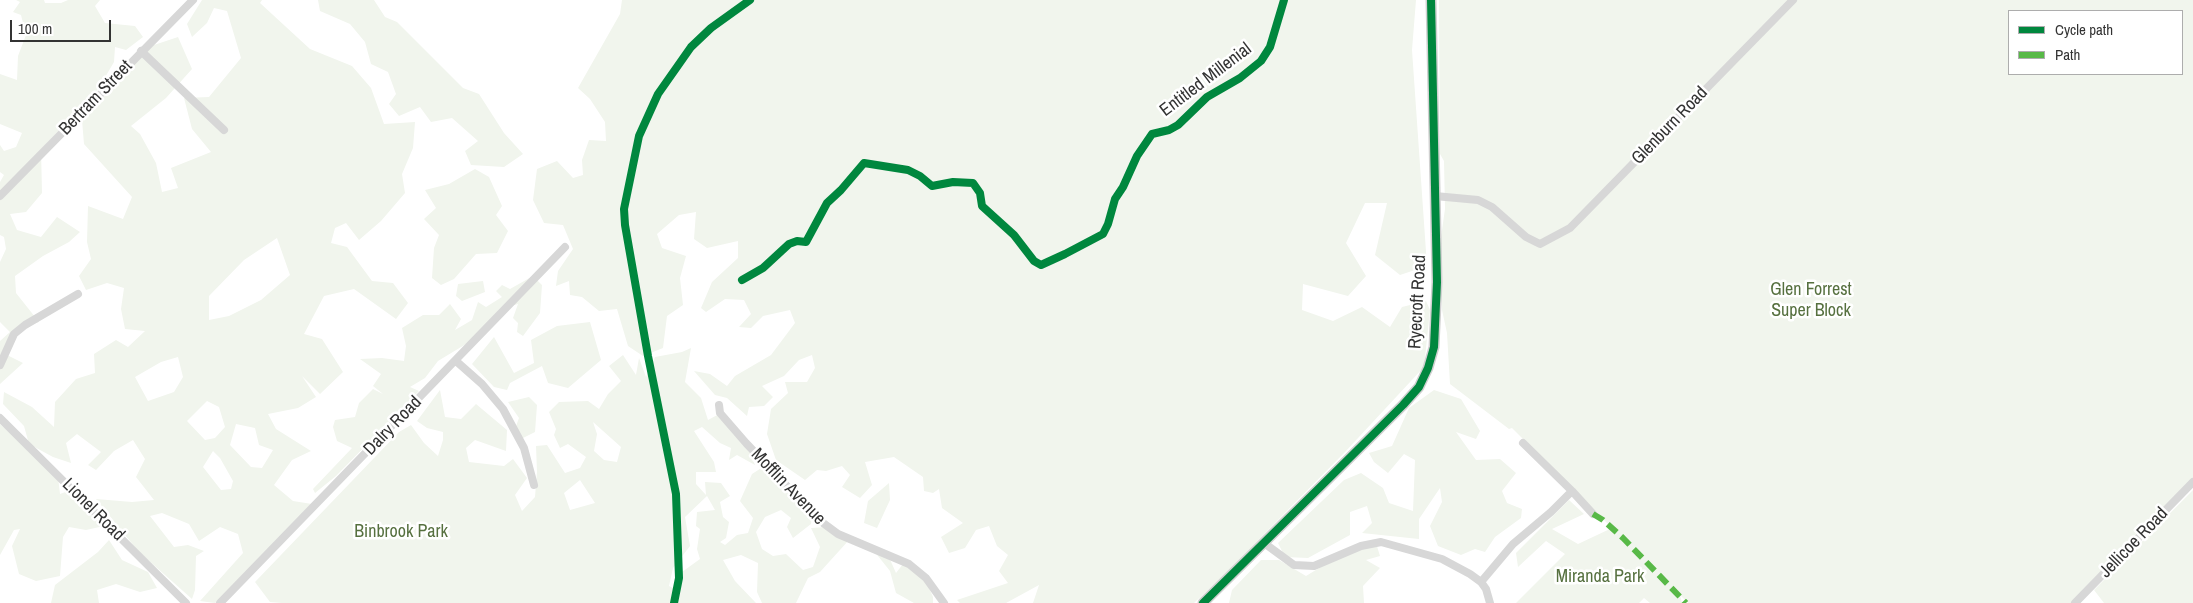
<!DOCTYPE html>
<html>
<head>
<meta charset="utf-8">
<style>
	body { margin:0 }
	#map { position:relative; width:2193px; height:603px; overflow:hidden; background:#fff; font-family:"Archivo Narrow",sans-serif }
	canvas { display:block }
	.legend { position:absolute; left:2008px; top:10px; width:175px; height:65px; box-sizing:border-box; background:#fff; border:1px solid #adadad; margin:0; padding:6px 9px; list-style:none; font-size:15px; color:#333 }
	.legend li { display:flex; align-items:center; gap:10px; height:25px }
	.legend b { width:25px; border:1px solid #adadad }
	.scale { position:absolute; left:10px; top:20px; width:101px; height:22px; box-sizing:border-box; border:2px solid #333; border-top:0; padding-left:6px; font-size:15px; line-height:18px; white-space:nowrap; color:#333; -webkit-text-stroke:4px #fff; paint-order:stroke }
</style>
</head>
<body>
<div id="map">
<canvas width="2193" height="603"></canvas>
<ul class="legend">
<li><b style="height:6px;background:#00873e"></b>Cycle path</li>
<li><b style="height:6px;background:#58b947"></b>Path</li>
</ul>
<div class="scale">100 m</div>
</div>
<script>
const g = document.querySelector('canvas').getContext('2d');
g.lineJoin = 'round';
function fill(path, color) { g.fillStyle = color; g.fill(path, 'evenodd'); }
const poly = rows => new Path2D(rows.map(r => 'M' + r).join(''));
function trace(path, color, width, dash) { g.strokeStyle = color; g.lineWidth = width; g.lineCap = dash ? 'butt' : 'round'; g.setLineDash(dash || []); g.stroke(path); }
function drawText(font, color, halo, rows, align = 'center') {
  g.font = font + ' "Archivo Narrow",sans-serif'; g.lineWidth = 5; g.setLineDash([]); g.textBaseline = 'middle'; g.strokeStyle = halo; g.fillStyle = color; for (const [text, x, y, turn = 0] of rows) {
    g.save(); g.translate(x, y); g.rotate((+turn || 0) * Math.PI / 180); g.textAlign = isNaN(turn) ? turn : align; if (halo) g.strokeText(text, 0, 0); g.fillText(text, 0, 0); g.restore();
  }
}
fill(poly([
	[16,0,44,0,45,3,61,3,68,0,100,0,95,6,105,23,135,26,143,37,126,50,115,47,114,62,97,91,41,149,42,193,26,212,10,214,17,230,41,237,57,217,80,232,69,242,43,256,15,276,16,293,39,322,15,330,5,354,23,363,0,384,0,341,10,332,0,322,0,262,6,249,4,237,0,235,0,182,4,175,0,172,0,145,4,151,16,147,22,133,0,124,0,74,17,80,18,56,26,35,21,15,13,12,20,2],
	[202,0,262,0,260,3,310,49,352,66,371,88,384,124,415,122,413,148,402,174,405,193,381,221,359,240,346,223,335,228,331,243,347,247,372,281,393,283,408,303,396,319,354,289,324,296,304,334,322,339,343,372,320,394,302,376,316,397,298,408,268,414,276,429,311,451,292,460,274,485,293,501,312,504,215,603,200,601,243,553,238,534,220,527,199,541,189,524,162,513,150,516,174,547,188,545,204,551,196,556,195,590,192,599,138,551,96,499,132,502,154,500,136,477,145,459,133,440,114,451,96,470,88,465,101,452,77,434,66,443,71,463,53,457,29,444,24,426,3,404,4,392,32,407,54,427,55,402,76,379,95,373,94,354,116,340,128,347,145,331,125,329,121,309,124,288,107,283,86,290,79,276,91,259,87,242,88,206,123,219,132,197,84,144,82,120,151,46,178,37,192,69,166,98,131,126,140,134,156,163,162,192,178,188,171,168,211,152,192,129,184,98,209,97,241,58,227,11,214,8,207,23,192,37,187,24],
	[277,238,290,275,261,300,229,316,209,320,209,296,244,260],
	[178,357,183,377,174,392,148,401,135,377,161,362],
	[207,401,219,407,225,427,215,438,205,440,187,421],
	[236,424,255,428,259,445,273,450,262,468,251,467,230,445],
	[213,451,220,458,233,481,231,489,221,490,203,467],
	[318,0,374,0,385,17,397,22,463,88,479,94,504,133,523,154,504,167,471,165,465,151,478,141,452,118,431,122,420,107,399,116,389,104,396,94,388,72,371,64,365,42,350,24,320,11],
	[622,0,1416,0,1412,50,1427,266,1400,275,1375,255,1387,203,1365,203,1346,243,1366,276,1348,296,1303,284,1302,310,1333,321,1362,307,1390,327,1402,307,1426,301,1430,310,1424,367,1345,452,1223,576,1194,603,1033,603,1039,585,1006,603,960,603,957,600,1008,583,999,571,1008,555,997,546,989,526,976,530,965,548,949,553,941,537,963,523,942,508,939,489,933,493,924,491,923,477,894,457,865,462,872,485,860,498,842,487,850,475,842,466,826,471,817,470,805,480,776,460,767,434,771,409,788,393,785,382,807,382,815,368,812,355,799,360,784,376,762,386,773,397,764,406,749,407,747,416,727,398,715,395,694,371,710,374,727,386,735,376,771,355,795,323,790,310,763,316,751,328,739,327,751,314,744,300,725,299,706,312,701,308,712,282,738,258,738,241,707,248,694,239,696,212,679,215,657,234,662,248,686,256,680,278,683,305,667,316,663,348,643,356,628,346,617,309,599,311,582,297,570,295,569,281,556,286,558,271,573,249,563,225,544,223,533,200,537,169,557,161,573,178,583,175,582,160,589,140,606,141,605,122,590,99,578,88,620,14],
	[1439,0,2193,0,2193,482,2075,603,1688,603,1680,595,1682,603,1650,603,1644,598,1639,603,1516,603,1565,554,1546,541,1518,567,1516,553,1569,500,1584,514,1552,529,1578,544,1612,528,1512,428,1509,429,1450,384,1447,333,1442,310,1441,237,1445,209,1444,161,1440,154],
	[2009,11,2182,11,2182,74,2009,74],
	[475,169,489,177,502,206,496,215,508,231,497,253,476,254,454,279,441,285,432,278,434,248,439,235,424,219,436,208,425,190,449,184],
	[533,276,542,285,540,313,523,336,517,332,518,323,513,318,518,304,501,309,466,344,438,361,425,378,410,387,419,391,336,476,315,493,313,489,352,448,337,441,333,427,335,420,355,417,359,403,373,389,383,394,373,386,381,374,360,359,382,358,404,361,406,346,402,328,423,315,439,315,450,304,461,319,455,330,472,320,478,302,486,307,502,297,496,291,502,285,510,289],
	[483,281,485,292,462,301,456,296,458,284],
	[590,322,601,360,568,388,548,383,542,366,510,383,507,390,494,387,472,364,494,337,514,373,534,363,531,340,557,326],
	[691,348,685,382,701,398,708,420,721,413,745,440,755,465,737,455,729,460,731,448,720,443,702,427,694,431,714,462,716,472,696,472,696,484,706,495,705,482,721,483,730,496,720,502,723,517,729,522,726,538,720,542,725,545,737,535,748,533,753,518,740,501,752,474,766,465,812,516,811,524,793,538,787,527,791,518,781,510,765,517,756,532,762,549,773,556,786,554,803,570,813,567,820,547,811,528,826,527,849,540,820,572,808,578,796,603,762,603,757,592,758,563,741,555,723,560,735,581,756,603,282,603,270,602,255,582,399,432,411,425,424,443,438,456,443,440,443,432,427,428,417,421,440,390,445,417,461,419,476,404,507,430,506,451,475,440,466,448,469,462,504,466,513,459,527,478,515,495,522,511,535,497,537,472,536,446,547,445,565,473,580,468,586,457,568,444,560,448,554,435,556,429,549,412,559,402,588,401,599,409,608,394,621,381,609,366,623,355,636,375,639,358,646,377,655,357,682,352],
	[593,422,621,447,617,462,604,460,594,451,597,434],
	[580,480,595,503,570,510,564,493],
	[707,496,715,510,697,512,696,526,700,529,697,549,700,559,682,572,679,591,669,586,673,568,690,546,685,517],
	[1434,390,1461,399,1480,431,1476,439,1456,432,1476,460,1500,459,1516,473,1502,491,1507,503,1522,509,1521,518,1495,537,1485,552,1475,549,1461,555,1438,546,1430,526,1442,502,1440,488,1419,519,1419,539,1362,533,1372,523,1367,506,1350,512,1350,535,1308,558,1285,557,1278,543,1344,480,1361,473,1383,488,1389,503,1413,511,1415,460,1404,454,1388,473,1374,462,1369,453,1392,446,1409,408],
	[529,397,537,405,535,432,523,438,515,429,519,418,508,402],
	[0,424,58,477,60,494,71,490,87,511,104,526,86,530,69,527,63,537,60,576,36,581,19,574,12,546,20,529,14,530,0,555],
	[889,483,890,500,877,528,864,523,868,501],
	[2193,490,2193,603,2104,603,2094,590],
	[109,540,122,560,148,572,157,588,140,592,116,584,97,590,99,603,51,603,55,585,98,552],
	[1376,543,1380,556,1366,560,1380,568,1363,586,1364,603,1229,603,1232,590,1261,560,1279,560,1306,576,1334,559],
	[874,551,888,555,896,573,903,564,922,572,933,597,933,603,914,603,896,593,890,571]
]), '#f1f5ed');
trace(poly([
	[141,51,224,130],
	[0,196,193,0],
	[1435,196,1478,200,1492,207,1526,237,1540,244,1570,228,1793,0],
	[456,361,482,384,503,409,524,448,534,485],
	[0,365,14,334,25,325,78,294],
	[719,405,720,413,746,443,819,520,838,534,909,564,926,578,944,603],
	[0,418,186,603],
	[1523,443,1572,491,1593,514],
	[1264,543,1294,565,1314,566,1361,546,1381,542,1442,559,1470,574,1481,582,1486,589,1490,603],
	[1481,582,1513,544,1551,512,1572,491],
	[220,603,565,247],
	[2075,603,2193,482]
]), '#d7d7d7', 8);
trace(poly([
	[1203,603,1403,405,1419,387,1428,368,1434,347,1437,282,1431,0]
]), '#d0d0d0', 11);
trace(poly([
	[1593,514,1603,520,1623,538,1686,603]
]), '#58b947', 6, [12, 6]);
trace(poly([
	[742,280,763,268,789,244,797,241,806,242,827,203,841,190,864,163,908,170,920,176,932,186,953,182,973,183,980,193,982,206,1014,235,1034,261,1041,265,1065,254,1103,234,1108,224,1115,199,1123,187,1137,156,1152,134,1169,130,1178,125,1207,97,1240,78,1261,61,1270,47,1284,0],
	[674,603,679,578,676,494,648,356,625,225,624,209,639,136,658,94,691,47,711,28,750,0],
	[1203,603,1403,405,1419,387,1428,368,1434,347,1437,282,1431,0]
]), '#00873e', 8);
drawText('18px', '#333', '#fff', [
	["Entitled Millenial",1206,80,-37],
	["Bertram Street",96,98,-46],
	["Glenburn Road",1670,126,-46],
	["Ryecroft Road",1418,302,-87],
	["Dalry Road",393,426,-46],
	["Mofflin Avenue",788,487,46],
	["Lionel Road",93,510,45],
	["Jellicoe Road",2134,543,-46]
]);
drawText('18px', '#56703f', '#fff', [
	["Glen Forrest",1811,290],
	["Super Block",1811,311],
	["Binbrook Park",401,532],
	["Miranda Park",1600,577]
]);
</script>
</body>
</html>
